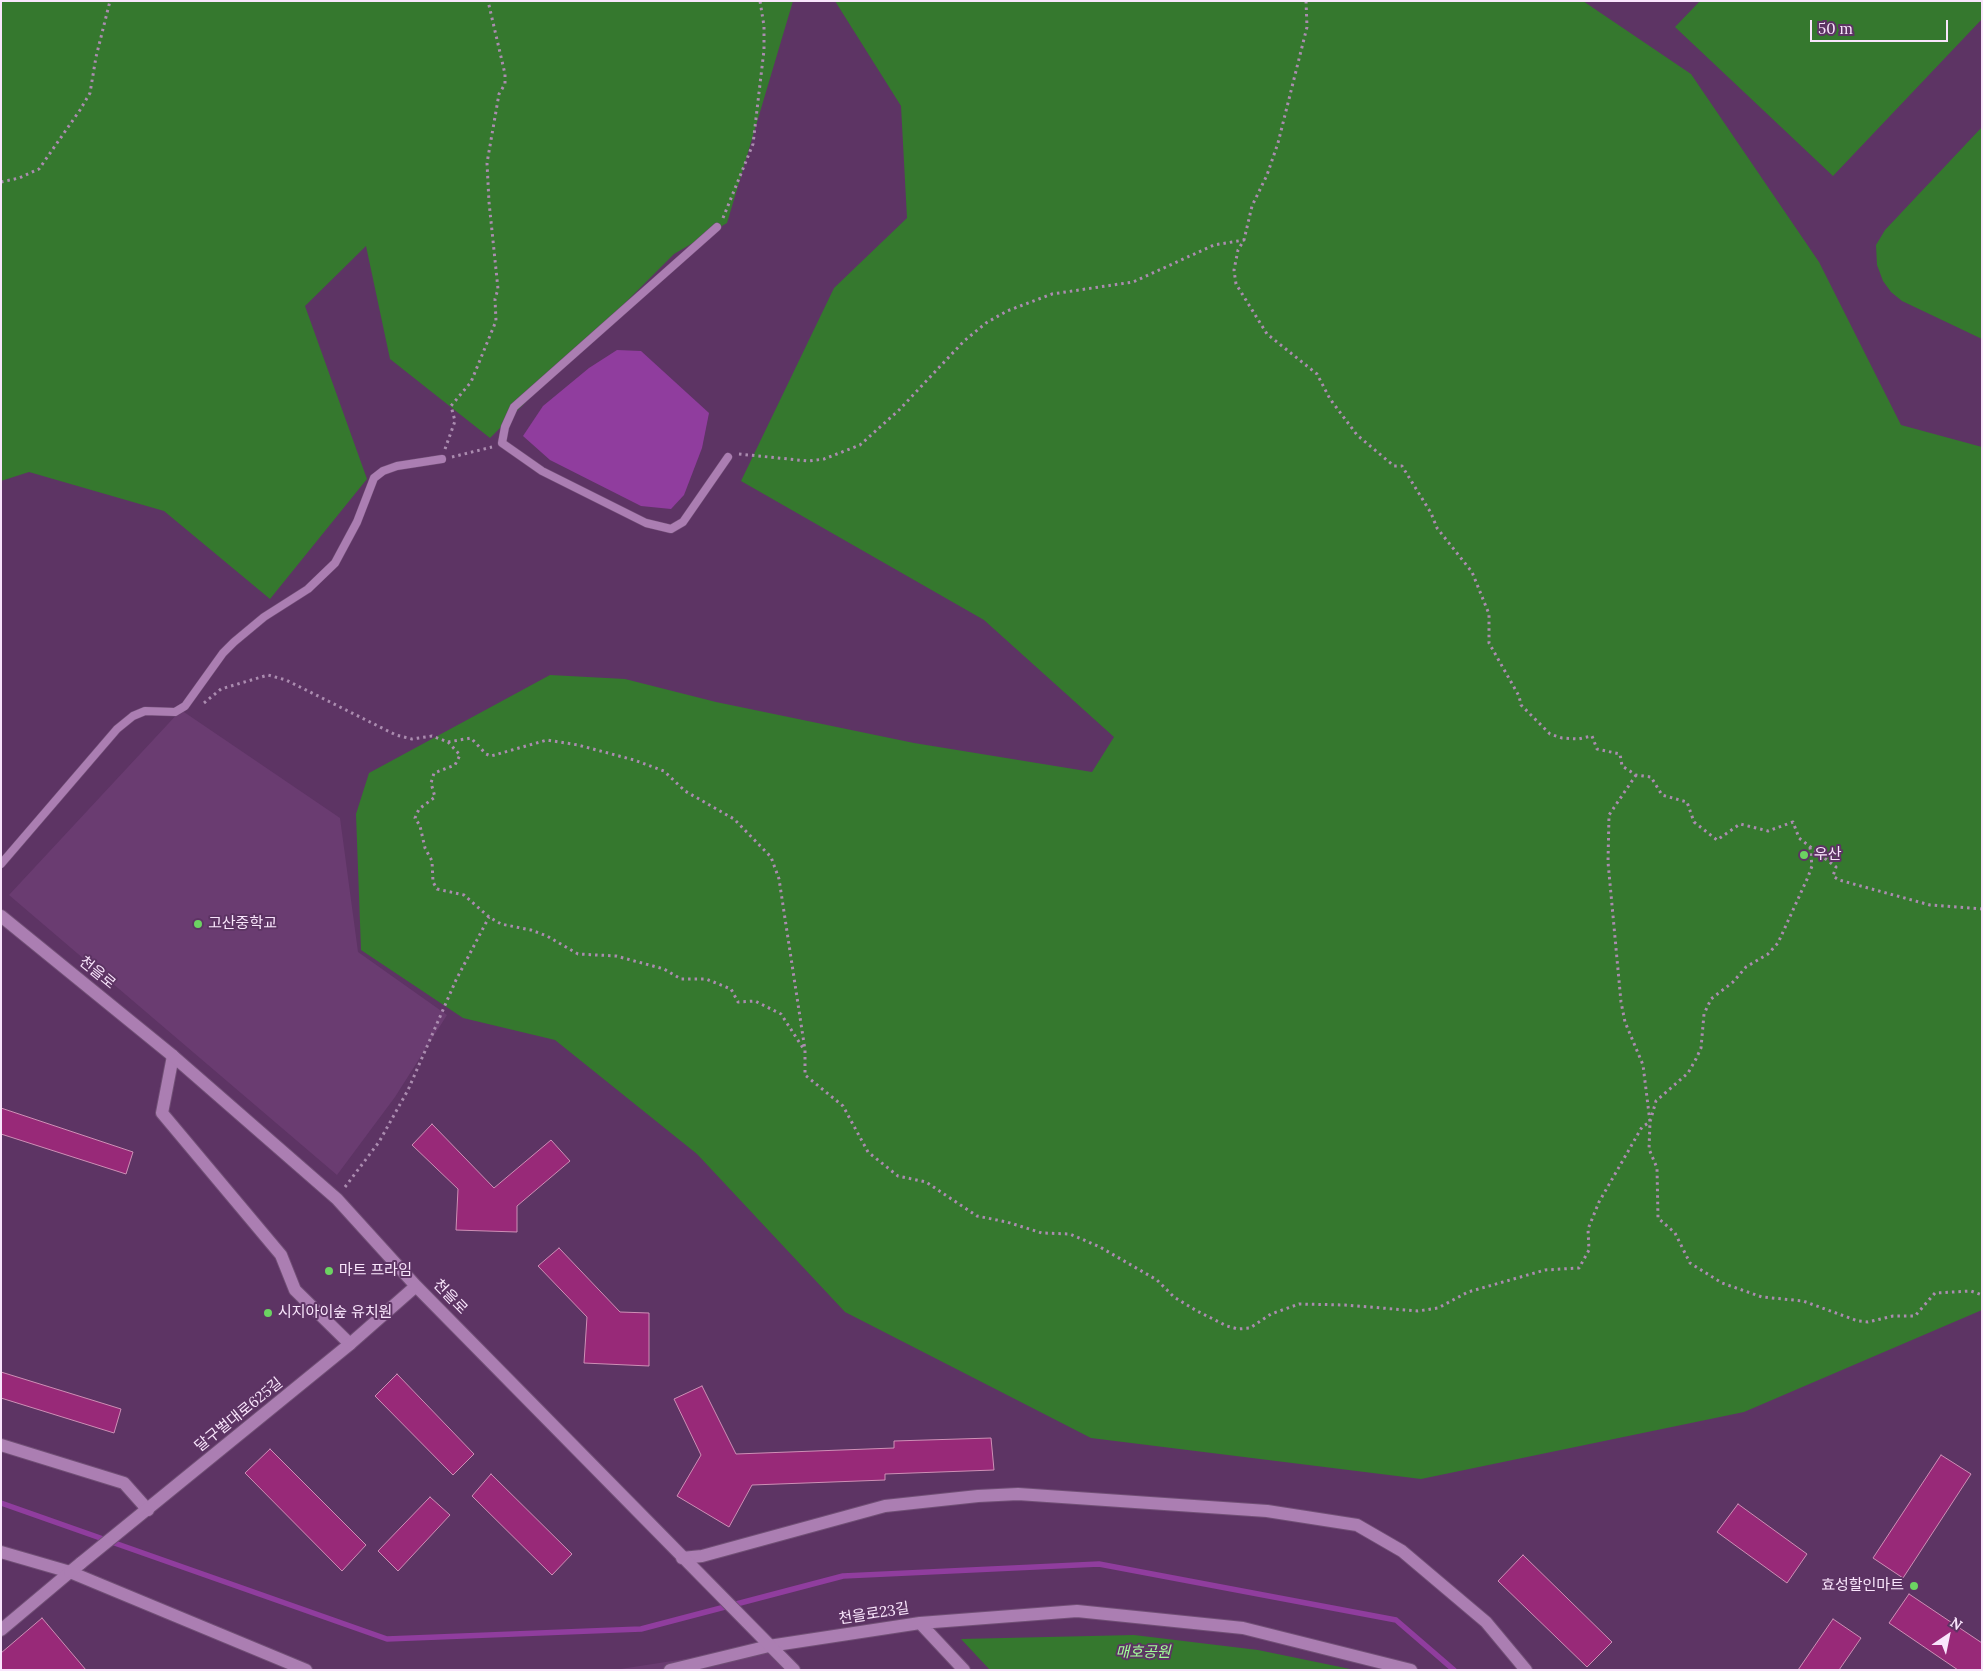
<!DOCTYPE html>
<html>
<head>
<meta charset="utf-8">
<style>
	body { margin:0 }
	#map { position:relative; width:1983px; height:1671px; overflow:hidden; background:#5d3464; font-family:Lora,serif }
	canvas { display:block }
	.frame { position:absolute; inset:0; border:2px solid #f9e5fc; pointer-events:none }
	.north { position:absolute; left:1923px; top:1611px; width:50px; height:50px; -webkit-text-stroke:4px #5d3464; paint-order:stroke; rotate:34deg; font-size:14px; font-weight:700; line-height:20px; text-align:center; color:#f9e5fc }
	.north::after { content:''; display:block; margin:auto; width:18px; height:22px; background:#f9e5fc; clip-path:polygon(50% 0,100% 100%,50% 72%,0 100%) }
	.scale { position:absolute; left:1810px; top:20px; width:138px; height:22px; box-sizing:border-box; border:2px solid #f9e5fc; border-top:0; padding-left:6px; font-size:15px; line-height:18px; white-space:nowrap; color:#f9e5fc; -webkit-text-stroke:4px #5d3464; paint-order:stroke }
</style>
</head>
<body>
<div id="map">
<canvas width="1983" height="1671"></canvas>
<div class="frame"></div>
<div class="north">N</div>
<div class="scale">50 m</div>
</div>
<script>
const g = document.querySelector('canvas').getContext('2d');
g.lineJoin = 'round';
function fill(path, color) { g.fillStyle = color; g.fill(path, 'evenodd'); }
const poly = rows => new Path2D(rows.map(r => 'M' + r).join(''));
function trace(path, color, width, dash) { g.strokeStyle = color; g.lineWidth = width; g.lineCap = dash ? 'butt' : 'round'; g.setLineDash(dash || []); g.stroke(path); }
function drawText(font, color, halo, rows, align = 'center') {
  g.font = font + ' Lora,"Noto Sans KR",serif'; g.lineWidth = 4; g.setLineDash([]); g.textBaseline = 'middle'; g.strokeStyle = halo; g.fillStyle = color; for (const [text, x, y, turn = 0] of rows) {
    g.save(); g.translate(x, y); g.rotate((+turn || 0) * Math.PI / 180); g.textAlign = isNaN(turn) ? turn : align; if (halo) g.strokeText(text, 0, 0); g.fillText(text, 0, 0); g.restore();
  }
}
fill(poly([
	[181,710,340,818,358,952,447,1015,395,1097,337,1175,9,895],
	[769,1646,794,1670,614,1670]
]), '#6a3c71');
fill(poly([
	[1,1,793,1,727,223,674,254,490,438,390,359,366,246,305,306,367,479,270,599,164,511,29,472,1,481],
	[835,1,1583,1,1691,74,1819,262,1901,425,1982,447,1982,1310,1744,1412,1421,1479,1091,1438,845,1312,697,1154,555,1040,463,1018,361,950,356,814,369,773,550,675,625,679,716,702,914,743,1092,772,1114,737,984,620,741,481,834,288,907,218,901,106],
	[1700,1,1982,1,1982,19,1833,176,1675,27],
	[1982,127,1982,339,1902,301,1891,292,1883,281,1877,265,1876,245,1885,230],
	[1134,1635,1258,1650,1355,1670,990,1670,961,1639]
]), '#35782e');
fill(poly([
	[617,350,641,351,709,413,702,448,684,495,671,509,641,506,550,460,523,436,543,406,589,368]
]), '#903d9e');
trace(poly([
	[1,1503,387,1639,641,1629,843,1576,1099,1564,1396,1620,1454,1670]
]), '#903d9e', 5.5);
const building = poly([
	[1,1108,133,1152,126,1174,1,1134,1,1108],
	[432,1124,494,1188,551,1140,570,1161,517,1206,517,1232,456,1230,458,1189,412,1145,432,1124],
	[559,1248,620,1312,649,1313,649,1366,584,1363,587,1317,538,1266,559,1248],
	[1,1372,121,1409,114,1433,1,1398,1,1372],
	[397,1374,474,1454,453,1475,375,1396,397,1374],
	[702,1386,736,1454,894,1448,894,1441,991,1438,994,1470,885,1474,885,1480,752,1485,729,1527,677,1496,701,1455,674,1399,702,1386],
	[270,1449,366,1545,342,1571,245,1473,270,1449],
	[1941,1455,1971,1474,1903,1578,1873,1558,1941,1455],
	[491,1474,572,1554,552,1575,472,1496,491,1474],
	[430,1497,450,1515,398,1571,378,1551,430,1497],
	[1738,1504,1807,1554,1787,1583,1717,1532,1738,1504],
	[1523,1555,1612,1642,1587,1667,1498,1581,1523,1555],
	[1909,1594,1982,1643,1982,1670,1958,1670,1889,1623,1909,1594],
	[42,1618,86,1670,1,1670,1,1653,42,1618],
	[1833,1619,1861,1638,1839,1670,1798,1670,1833,1619]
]);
fill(building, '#982978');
trace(building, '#ce8fb6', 1);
const service = poly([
	[717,227,514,407,505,427,502,443,542,471,646,523,671,529,683,522,728,457],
	[1,864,117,729,133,716,145,711,175,712,185,706,223,653,234,642,264,617,308,589,335,563,357,522,374,478,383,471,397,466,442,459]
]);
const minor = poly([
	[173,1056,162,1113,281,1255,295,1290,350,1344],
	[1,1445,124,1483,148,1510],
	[1,1552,70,1572,306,1670],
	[682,1558,702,1556,885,1506,978,1496,1018,1494,1267,1511,1357,1525,1402,1551,1486,1622,1526,1670],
	[920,1623,964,1670],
	[670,1670,769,1646,920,1623,1077,1611,1243,1628,1411,1670]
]);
const tertiary = poly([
	[1,916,173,1056,337,1199,416,1286,794,1670],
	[81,1563,350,1344,416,1286],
	[1,1630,70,1572]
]);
const secondary = poly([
	[70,1572,81,1563]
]);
trace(service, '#714f76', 9);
trace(minor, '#714f76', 14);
trace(tertiary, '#714f76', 14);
trace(secondary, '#714f76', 14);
trace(poly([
	[1306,1,1307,27,1278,143,1267,175,1252,206,1244,240,1238,250,1234,270,1236,284,1267,334,1317,374,1330,399,1357,435,1394,466,1402,466,1431,513,1437,528,1472,572,1489,614,1489,643,1519,696,1521,705,1550,734,1562,738,1578,739,1592,736,1597,749,1620,754,1622,766,1636,775,1651,777,1662,795,1687,802,1694,822,1717,840,1740,824,1768,831,1793,822,1799,838,1836,867,1833,876,1839,880,1930,905,1982,909],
	[1,182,19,178,39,169,80,110,90,93,96,57,110,1],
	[723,218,753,144,764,50,764,26,760,1],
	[445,449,455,421,451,406,471,382,496,321,495,299,498,289,489,202,487,163,499,94,505,84,505,74,488,1],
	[739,454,808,461,824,459,860,445,899,410,964,341,986,323,1007,311,1052,294,1133,282,1214,245,1244,240],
	[452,457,492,447],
	[204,703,221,689,268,675,286,680,396,735,412,739,432,736,448,742,471,738,486,754,491,756,547,740,578,745,634,760,664,771,685,791,734,819,771,857,779,879,805,1050,805,1075,843,1106,868,1152,898,1176,926,1182,977,1216,1007,1222,1042,1233,1070,1234,1100,1247,1157,1280,1174,1297,1197,1311,1227,1326,1238,1329,1250,1328,1271,1314,1299,1304,1345,1305,1418,1311,1438,1308,1468,1292,1545,1270,1579,1268,1589,1250,1588,1229,1599,1202,1642,1127,1650,1122,1643,1065,1625,1022,1621,1002,1608,862,1609,815,1636,775],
	[448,742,460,755,455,765,434,773,431,783,435,797,419,809,415,818,420,826,425,848,432,861,433,882,437,889,464,895,489,917,501,924,531,930,547,936,578,954,616,956,664,969,681,979,706,979,731,989,738,1002,755,1001,781,1014,803,1048],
	[1810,847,1812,866,1808,877,1778,943,1768,954,1746,967,1733,982,1711,999,1704,1014,1701,1048,1696,1059,1688,1073,1656,1101,1650,1122,1649,1149,1657,1168,1658,1218,1675,1233,1690,1263,1722,1283,1762,1297,1803,1301,1858,1321,1868,1322,1893,1316,1915,1316,1935,1293,1971,1291,1982,1295],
	[345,1187,379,1142,408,1090,456,980,489,917]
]), '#ab8cb0', 3, [2.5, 4]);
trace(service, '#ab7eb2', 8);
trace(minor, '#ab7eb2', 12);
trace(tertiary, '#ab7eb2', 12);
trace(secondary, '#ab7eb2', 12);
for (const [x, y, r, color] of [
	[1804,855,5,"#6cd362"],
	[198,924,5,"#6cd362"],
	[329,1271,5,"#6cd362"],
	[268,1313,5,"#6cd362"],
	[1914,1586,5,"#6cd362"]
]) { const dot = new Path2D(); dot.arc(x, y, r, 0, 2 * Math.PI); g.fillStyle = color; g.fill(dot); trace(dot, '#5d3464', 2); }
drawText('15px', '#f9e5fc', '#5d3464', [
	["우산",1814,855],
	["고산중학교",208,924],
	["마트 프라임",339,1271],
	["시지아이숲 유치원",278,1313],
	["효성할인마트",1904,1586,"right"]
], 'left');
drawText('15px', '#f9e5fc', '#5d3464', [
	["천을로",97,973,39],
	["천을로",450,1297,46],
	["달구벌대로625길",239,1415,-39],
	["천을로23길",874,1614,-9]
]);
drawText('italic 15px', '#a2fc98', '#5d3464', [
	["매호공원",1143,1653]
]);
</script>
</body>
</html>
